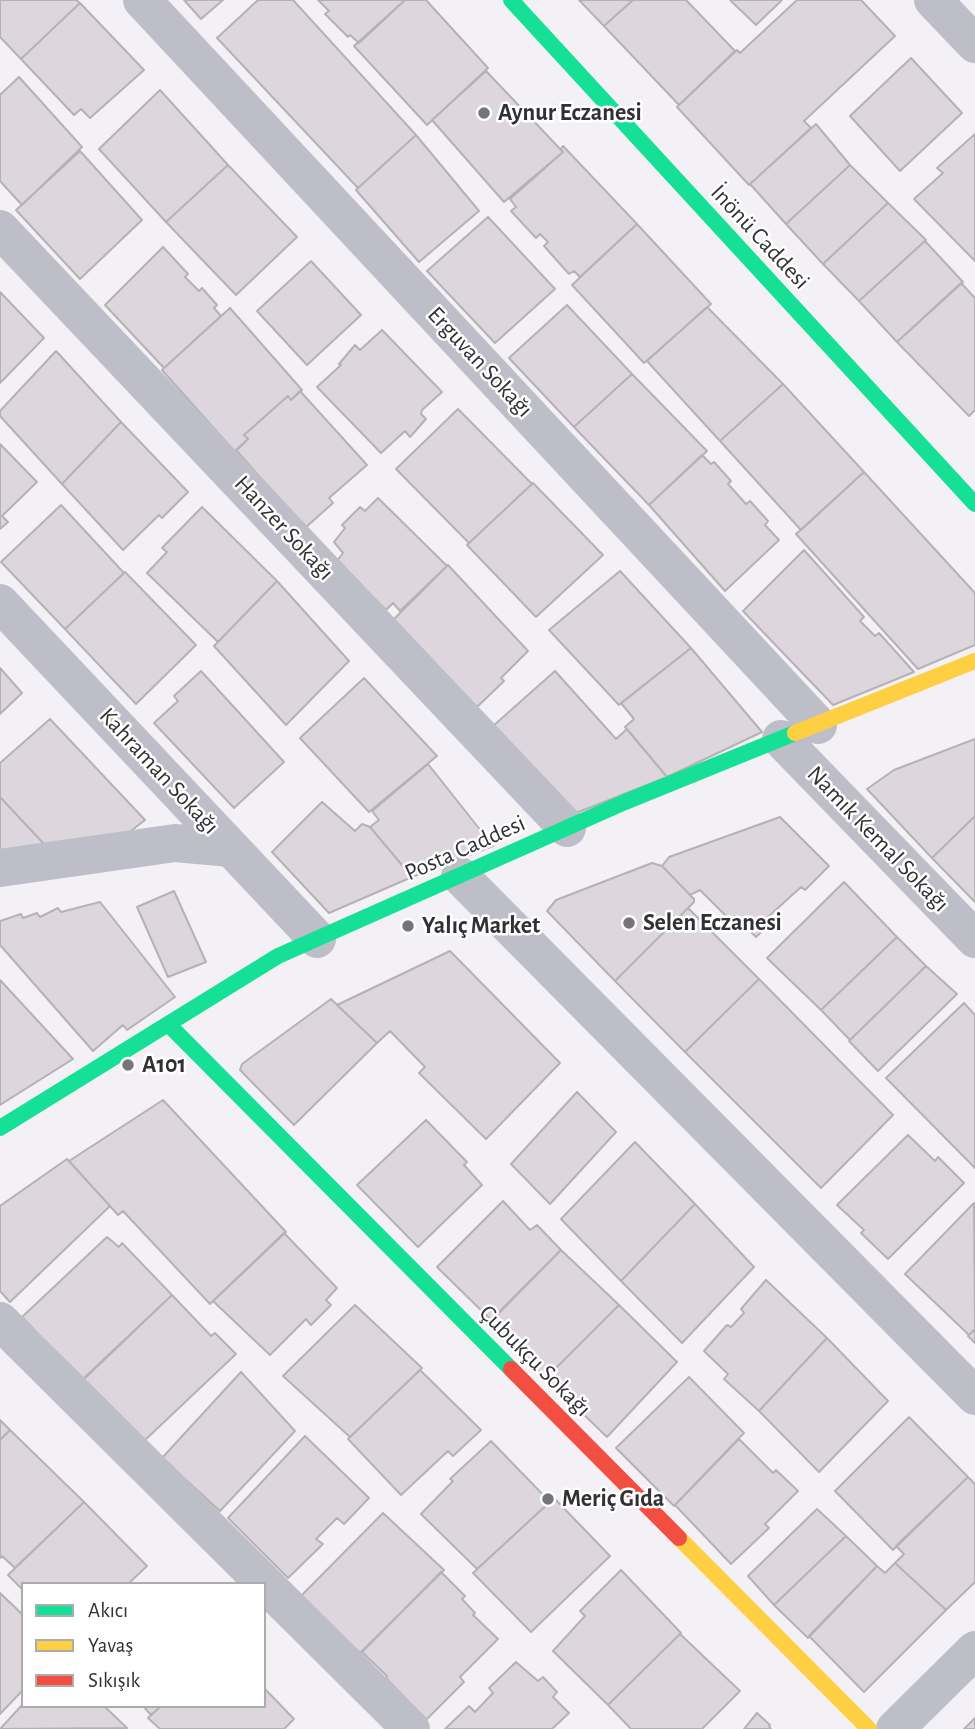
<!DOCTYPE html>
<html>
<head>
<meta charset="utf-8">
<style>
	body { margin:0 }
	#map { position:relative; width:975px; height:1729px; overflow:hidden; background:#f3f1f5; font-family:"Alegreya Sans",sans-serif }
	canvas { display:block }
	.legend { position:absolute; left:21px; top:1582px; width:245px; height:126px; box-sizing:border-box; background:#fff; border:2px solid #adacad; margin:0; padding:9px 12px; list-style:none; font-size:21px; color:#313033 }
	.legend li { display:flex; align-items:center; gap:14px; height:35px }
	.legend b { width:35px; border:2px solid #adacad }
</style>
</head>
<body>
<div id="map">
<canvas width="975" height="1729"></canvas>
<ul class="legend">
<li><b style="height:9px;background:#16e098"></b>Akıcı</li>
<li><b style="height:9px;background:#ffcf43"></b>Yavaş</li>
<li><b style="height:9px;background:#f24e42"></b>Sıkışık</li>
</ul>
</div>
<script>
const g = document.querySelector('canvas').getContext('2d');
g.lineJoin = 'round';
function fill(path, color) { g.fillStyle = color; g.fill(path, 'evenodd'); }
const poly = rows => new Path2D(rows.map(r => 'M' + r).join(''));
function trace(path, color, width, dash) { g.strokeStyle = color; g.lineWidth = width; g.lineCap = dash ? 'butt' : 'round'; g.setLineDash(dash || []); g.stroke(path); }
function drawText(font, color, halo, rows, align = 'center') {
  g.font = font + ' "Alegreya Sans",sans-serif'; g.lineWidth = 5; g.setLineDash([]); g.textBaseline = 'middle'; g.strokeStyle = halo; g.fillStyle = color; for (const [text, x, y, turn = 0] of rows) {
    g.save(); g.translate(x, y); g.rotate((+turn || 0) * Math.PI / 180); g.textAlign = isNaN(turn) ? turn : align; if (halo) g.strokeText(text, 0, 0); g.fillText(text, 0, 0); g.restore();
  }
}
const building = poly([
	[0,0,76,0,80,3,21,59,0,37,0,0],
	[184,0,223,0,201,19,184,0],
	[258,0,293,0,416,135,358,188,217,38,258,0],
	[318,0,405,0,359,43,350,35,348,37,325,14,329,11,318,0],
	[405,0,426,0,488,68,427,125,354,46,405,0],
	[579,0,633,0,604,26,579,0],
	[633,0,686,0,735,51,679,105,604,26,633,0],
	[730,0,782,0,756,25,730,0],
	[797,0,861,0,895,36,804,121,811,128,749,185,677,107,737,50,740,53,797,0],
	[80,3,144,70,90,118,81,109,74,115,21,59,80,3],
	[911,58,962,113,900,171,850,116,911,58],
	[486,71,563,152,504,202,432,120,486,71],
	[19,77,82,147,22,205,0,181,0,95,19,77],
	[160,90,228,165,166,222,99,149,160,90],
	[816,124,850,165,786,224,750,184,816,124],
	[975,134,975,261,914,199,943,173,937,168,975,134],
	[416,135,479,211,419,262,356,190,416,135],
	[563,146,637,224,580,277,574,271,569,274,544,246,548,242,540,234,536,238,511,211,516,207,510,199,563,152,561,149,563,146],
	[80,151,142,220,80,279,16,210,80,151],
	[228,165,297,237,236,295,166,222,228,165],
	[850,165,888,203,823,264,786,224,850,165],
	[888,203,926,240,859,301,823,264,888,203],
	[488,217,555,289,495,343,427,271,488,217],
	[637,224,711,304,644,363,572,285,637,224],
	[925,241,963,282,897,342,859,301,925,241],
	[163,247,188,274,185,277,199,291,202,288,217,305,214,308,221,316,164,368,105,305,163,247],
	[311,261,361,315,307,365,257,311,311,261],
	[961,283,975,298,975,410,969,416,897,342,961,283],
	[0,292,44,338,0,383,0,292],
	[567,305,632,374,574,427,509,358,567,305],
	[707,307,783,384,720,441,647,361,707,307],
	[230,308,302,390,291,400,288,396,244,435,248,439,235,452,162,370,230,308],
	[382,330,442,392,422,410,421,414,426,419,410,437,405,431,381,453,317,387,341,365,339,364,355,345,360,350,382,330],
	[56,351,121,422,62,484,0,416,0,411,56,351],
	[632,374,707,451,649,505,574,427,632,374],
	[783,384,864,472,801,530,720,441,783,384],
	[300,391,367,465,329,498,333,503,305,528,236,450,248,439,244,435,288,396,291,400,300,391],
	[458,409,532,484,469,543,396,469,458,409],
	[121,422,188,492,162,518,159,515,123,550,62,484,121,422],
	[0,444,37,482,2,516,8,522,0,529,0,444],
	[702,455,711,464,714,462,731,481,728,484,746,504,750,501,768,521,765,525,779,540,725,591,649,505,702,455],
	[864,472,975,593,975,645,918,669,796,534,864,472],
	[533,483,603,555,536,617,467,545,533,483],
	[378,498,447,566,400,611,393,603,386,610,337,561,343,553,334,542,345,528,342,525,360,507,365,511,378,498],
	[61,505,124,573,65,629,1,562,61,505],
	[202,507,277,581,218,642,147,573,167,552,162,548,202,507],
	[804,550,864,617,860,621,875,636,879,633,914,672,833,705,743,611,804,550],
	[448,565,528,651,501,678,504,681,476,708,393,620,448,565],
	[620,571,691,648,619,705,549,630,620,571],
	[125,572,196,645,136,704,65,629,125,572],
	[277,581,349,661,286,725,214,646,277,581],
	[691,648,762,732,667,777,625,727,634,719,621,703,691,648],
	[0,668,22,693,0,714,0,668],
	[201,671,284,762,234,808,154,723,178,701,174,696,201,671],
	[555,671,616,739,627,729,667,777,571,815,493,726,555,671],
	[364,678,437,756,369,812,300,738,364,678],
	[50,719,145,820,122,838,44,844,0,797,0,763,50,719],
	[975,739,975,816,932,858,867,789,894,770,975,739],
	[428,764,493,846,412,877,370,827,379,820,372,811,428,764],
	[0,797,44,844,0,856,0,797],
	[322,802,355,831,362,824,370,827,412,877,329,913,272,852,322,802],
	[975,816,975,902,932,858,975,816],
	[780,817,829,866,805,890,801,887,768,917,773,921,756,937,735,916,730,920,700,890,690,895,662,866,669,857,780,817],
	[652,863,662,866,694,899,694,902,615,981,547,911,556,900,652,863],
	[844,882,897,937,821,1010,767,958,844,882],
	[174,891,206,962,168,977,137,907,174,891],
	[100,902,175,997,127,1030,123,1025,93,1051,0,945,0,921,21,914,23,918,37,913,40,917,58,908,61,912,100,902],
	[688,908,759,979,685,1052,615,981,688,908],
	[897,937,926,966,850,1040,821,1010,897,937],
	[450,951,560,1063,486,1139,419,1073,425,1067,390,1031,377,1043,337,1005,450,951],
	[926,966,957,994,878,1071,849,1041,926,966],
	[759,979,893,1115,821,1188,685,1052,759,979],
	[0,980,73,1059,0,1105,0,980],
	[331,999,377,1043,294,1125,240,1070,242,1064,331,999],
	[964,1003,975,1015,975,1168,886,1078,964,1003],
	[577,1092,616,1132,550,1204,511,1164,577,1092],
	[163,1100,286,1232,210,1304,123,1211,118,1215,69,1161,163,1100],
	[426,1120,467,1162,464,1165,482,1185,418,1247,357,1185,426,1120],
	[908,1135,935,1161,938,1157,964,1183,888,1259,861,1233,864,1230,837,1205,908,1135],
	[635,1142,695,1204,621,1281,561,1219,635,1142],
	[67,1159,110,1206,10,1302,0,1291,0,1206,67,1159],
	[503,1201,530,1230,537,1225,561,1250,491,1320,437,1267,503,1201],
	[974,1203,975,1329,969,1335,905,1274,974,1203],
	[695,1204,754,1267,682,1343,621,1281,695,1204],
	[284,1233,337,1288,326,1300,331,1305,311,1325,306,1319,270,1355,213,1301,284,1233],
	[107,1237,119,1247,122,1243,172,1295,82,1381,22,1317,107,1237],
	[561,1250,619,1305,546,1378,489,1323,561,1250],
	[766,1280,827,1338,759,1411,724,1379,728,1374,704,1351,727,1325,731,1327,744,1313,741,1309,766,1280],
	[172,1295,211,1336,215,1333,236,1354,144,1441,83,1379,172,1295],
	[355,1305,422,1368,350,1437,283,1376,355,1305],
	[619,1305,677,1362,607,1437,546,1378,619,1305],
	[975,1329,975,1343,968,1336,975,1329],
	[827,1338,888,1401,819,1472,759,1411,827,1338],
	[420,1370,481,1430,453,1456,448,1451,401,1495,348,1439,420,1370],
	[241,1372,295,1431,220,1511,162,1458,241,1372],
	[689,1377,744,1433,674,1506,616,1448,689,1377],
	[909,1417,968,1477,893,1550,835,1491,909,1417],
	[0,1420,10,1430,0,1440,0,1420],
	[10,1430,84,1502,15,1568,2,1556,0,1558,0,1440,10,1430],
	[305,1436,369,1498,344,1524,337,1518,316,1539,323,1544,288,1578,228,1518,305,1436],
	[739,1439,773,1473,776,1470,798,1491,765,1524,769,1528,731,1564,675,1505,739,1439],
	[491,1441,550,1502,477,1569,421,1514,453,1481,450,1479,491,1441],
	[968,1477,975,1484,975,1582,946,1610,895,1563,904,1554,896,1546,968,1477],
	[554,1498,610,1556,531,1632,473,1573,554,1498],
	[84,1502,147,1566,128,1584,23,1584,23,1590,8,1575,84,1502],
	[817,1509,846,1536,774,1605,748,1576,817,1509],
	[383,1513,444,1570,360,1653,300,1597,383,1513],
	[846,1536,877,1566,808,1638,774,1605,846,1536],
	[895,1563,946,1610,864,1692,809,1636,877,1566,885,1573,895,1563],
	[621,1570,681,1633,608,1705,553,1651,585,1616,580,1611,621,1570],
	[441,1572,465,1596,462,1599,475,1613,473,1615,498,1639,460,1677,464,1682,426,1720,386,1678,387,1676,362,1652,441,1572],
	[0,1593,23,1615,23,1690,0,1714,0,1593],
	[680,1634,740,1691,702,1729,631,1729,608,1705,680,1634],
	[516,1662,538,1681,543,1677,557,1692,553,1697,569,1713,552,1729,445,1729,469,1706,475,1712,493,1693,489,1688,516,1662],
	[264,1688,294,1719,284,1729,160,1729,148,1718,161,1706,264,1706,264,1688],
	[23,1704,23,1706,104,1706,127,1728,0,1729,23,1704],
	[143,1706,161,1706,151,1715,143,1706],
	[757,1713,770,1725,769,1726,771,1729,744,1729,757,1713],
	[975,1718,975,1729,964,1729,975,1718]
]);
fill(building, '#ddd6dd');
trace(building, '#b5b2b5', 2);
trace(poly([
	[142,0,818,725],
	[933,0,975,44],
	[0,229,567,828],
	[0,603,317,939],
	[781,739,975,939],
	[0,868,175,843,231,848],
	[460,876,975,1396],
	[0,1321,411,1729],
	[895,1729,975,1650]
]), '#bebec9', 38);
trace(poly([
	[511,0,975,504],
	[168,1024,511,1369],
	[0,1128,278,956,625,802,795,733]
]), '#16e098', 16);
trace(poly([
	[795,733,975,661],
	[679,1538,869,1729]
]), '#ffcf43', 16);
trace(poly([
	[511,1369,679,1538]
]), '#f24e42', 16);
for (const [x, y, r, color] of [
	[484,113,7,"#757477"],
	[629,923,7,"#757477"],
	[408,926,7,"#757477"],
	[128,1065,7,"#757477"],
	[548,1499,7,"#757477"]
]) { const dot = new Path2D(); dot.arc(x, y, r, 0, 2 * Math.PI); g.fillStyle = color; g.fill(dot); trace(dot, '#fff', 2.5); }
drawText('bold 24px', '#313033', '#fff', [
	["Aynur Eczanesi",498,113],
	["Selen Eczanesi",643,923],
	["Yalıç Market",422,926],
	["A101",142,1065],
	["Meriç Gıda",562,1499]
], 'left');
drawText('24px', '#313033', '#fff', [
	["İnönü Caddesi",760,237,47],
	["Erguvan Sokağı",480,362,47],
	["Hanzer Sokağı",284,528,47],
	["Kahraman Sokağı",159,771,47],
	["Namık Kemal Sokağı",878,839,46],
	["Posta Caddesi",465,848,-24],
	["Çubukçu Sokağı",535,1361,45]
]);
</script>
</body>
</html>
